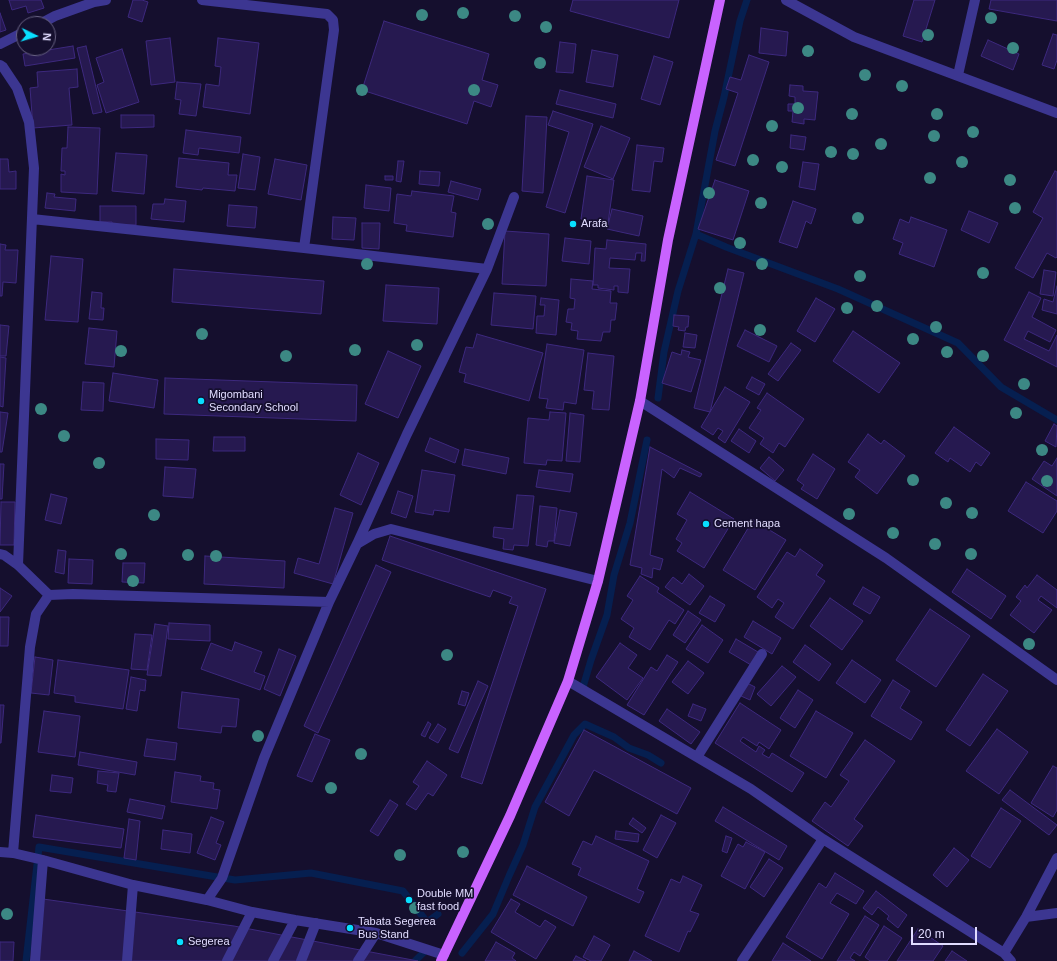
<!DOCTYPE html>
<html>
<head>
<meta charset="utf-8">
<style>
	body { margin:0 }
	#map { position:relative; width:1057px; height:961px; overflow:hidden; background:#150f2e; font-family:Helvetica,sans-serif }
	canvas { display:block }
	.north { position:absolute; left:16px; top:16px; width:40px; height:40px; box-sizing:border-box; background:#150f2e; border:1px solid #676182; border-radius:50%; rotate:95deg; font-size:11px; font-weight:700; line-height:16px; text-align:center; color:#e1dcff }
	.north::after { content:''; display:block; margin:auto; width:14px; height:18px; background:#08dfff; clip-path:polygon(50% 0,100% 100%,50% 72%,0 100%) }
	.scale { position:absolute; left:911px; top:927px; width:66px; height:18px; box-sizing:border-box; border:2px solid #e1dcff; border-top:0; padding-left:5px; font-size:12px; line-height:14px; white-space:nowrap; color:#e1dcff; -webkit-text-stroke:3px #150f2e; paint-order:stroke }
</style>
</head>
<body>
<div id="map">
<canvas width="1057" height="961"></canvas>
<div class="north">N</div>
<div class="scale">20 m</div>
</div>
<script>
const g = document.querySelector('canvas').getContext('2d');
g.lineJoin = 'round';
const poly = rows => new Path2D(rows.map(r => 'M' + r).join(''));
function trace(path, color, width, dash) { g.strokeStyle = color; g.lineWidth = width; g.lineCap = dash ? 'butt' : 'round'; g.setLineDash(dash || []); g.stroke(path); }
function fill(path, color) { g.fillStyle = color; g.fill(path, 'evenodd'); }
function drawText(font, color, halo, rows, align = 'center') {
  g.font = font + ' Helvetica,sans-serif'; g.lineWidth = 3.5; g.setLineDash([]); g.textBaseline = 'middle'; g.strokeStyle = halo; g.fillStyle = color; for (const [text, x, y, turn = 0] of rows) {
    g.save(); g.translate(x, y); g.rotate((+turn || 0) * Math.PI / 180); g.textAlign = isNaN(turn) ? turn : align; if (halo) g.strokeText(text, 0, 0); g.fillText(text, 0, 0); g.restore();
  }
}
trace(poly([
	[696,234,726,247,838,289,958,343,1001,387,1057,420],
	[658,398,664,352,678,291,696,234,715,131,724,97,740,21,747,0],
	[587,691,583,687,591,660,607,615,614,575,630,523,647,440],
	[462,953,493,914,509,876,523,845,535,807,574,735,585,724,614,737,629,748,648,755,661,763],
	[26,961,39,847,235,880,311,873,403,891,427,922,438,914],
	[415,961,425,951]
]), '#061f50', 7);
const building = poly([
	[9,0,41,0,44,8,28,13,26,6,12,10,9,0],
	[133,0,142,0,148,2,142,22,128,17,133,0],
	[573,0,679,0,669,38,570,11,573,0],
	[914,0,935,0,922,42,903,36,914,0],
	[991,0,1057,0,1057,21,989,9,991,0],
	[0,13,6,30,0,32,0,13],
	[384,21,489,54,482,80,498,85,491,107,474,101,467,124,362,90,384,21],
	[761,28,788,32,786,56,759,53,761,28],
	[1053,34,1057,35,1057,60,1054,69,1042,65,1053,34],
	[170,38,175,82,151,85,146,41,170,38],
	[218,38,259,43,250,114,203,107,206,84,219,86,221,67,215,66,218,38],
	[988,40,1019,54,1013,70,981,56,988,40],
	[560,42,576,44,573,73,556,72,560,42],
	[73,46,75,58,25,66,23,54,73,46],
	[86,46,102,112,93,114,77,48,86,46],
	[122,49,139,102,106,113,97,85,104,82,96,58,122,49],
	[592,50,618,55,613,87,586,82,592,50],
	[749,55,769,62,735,166,716,160,738,93,726,89,730,77,741,80,749,55],
	[654,56,673,62,660,105,641,99,654,56],
	[77,69,78,87,69,88,72,125,33,128,30,88,38,87,37,72,77,69],
	[177,82,201,84,196,116,179,114,181,100,175,99,177,82],
	[790,85,803,86,803,91,818,92,815,120,804,119,804,124,792,122,793,111,788,111,788,104,795,104,795,97,789,96,790,85],
	[560,90,616,104,613,118,556,104,560,90],
	[553,111,593,124,565,213,546,207,569,132,548,125,553,111],
	[121,115,154,115,154,127,121,128,121,115],
	[526,116,547,117,543,193,522,191,526,116],
	[601,126,630,138,613,179,584,167,601,126],
	[68,127,100,128,97,194,61,192,61,174,65,175,65,171,61,171,62,148,67,148,68,127],
	[186,130,241,137,239,153,199,148,198,155,183,153,186,130],
	[791,135,806,137,804,150,790,148,791,135],
	[637,145,664,148,662,162,654,161,650,192,632,190,637,145],
	[116,153,147,155,144,194,112,191,116,153],
	[243,154,260,157,255,190,238,188,243,154],
	[179,158,229,163,228,175,237,175,235,191,203,188,202,190,176,187,179,158],
	[0,159,8,159,9,172,16,171,16,189,0,189,0,159],
	[275,159,307,165,301,200,268,194,275,159],
	[398,161,404,161,401,182,396,181,398,161],
	[803,162,819,164,815,190,799,187,803,162],
	[420,171,440,172,439,186,419,184,420,171],
	[1055,171,1057,172,1057,257,1056,258,1047,253,1033,278,1015,268,1043,218,1033,212,1055,171],
	[385,176,393,176,393,180,385,180,385,176],
	[587,176,614,180,608,223,581,219,587,176],
	[715,180,749,191,733,240,698,229,715,180],
	[451,181,481,189,478,200,448,192,451,181],
	[366,185,391,188,389,211,364,208,366,185],
	[412,191,454,196,451,212,456,213,453,237,406,231,407,225,394,223,397,194,411,196,412,191],
	[47,193,55,194,54,197,76,199,75,211,45,208,47,193],
	[165,199,186,201,184,222,151,219,153,204,164,204,165,199],
	[793,201,816,209,811,224,806,221,797,248,779,242,793,201],
	[229,205,257,207,255,228,227,226,229,205],
	[100,206,136,206,136,225,112,225,112,222,100,222,100,206],
	[612,209,643,216,639,236,607,229,612,209],
	[969,211,998,223,989,243,961,230,969,211],
	[333,217,356,218,354,240,332,239,333,217],
	[911,217,947,230,934,267,899,254,903,243,893,239,900,219,909,223,911,217],
	[362,223,380,223,379,249,362,248,362,223],
	[505,231,549,234,546,286,502,284,505,231],
	[565,238,591,241,589,264,562,261,565,238],
	[607,240,646,244,645,261,641,261,642,253,636,253,635,260,610,258,609,268,630,269,628,293,618,292,618,286,614,286,614,290,598,288,598,285,593,285,595,248,606,249,607,240],
	[0,244,6,245,5,250,18,250,16,283,3,282,2,296,0,296,0,244],
	[51,256,83,259,78,322,45,320,51,256],
	[174,269,324,281,321,314,172,302,174,269],
	[728,269,744,273,710,412,694,408,728,269],
	[1044,270,1056,272,1053,296,1040,294,1044,270],
	[571,279,593,281,592,289,611,291,610,303,617,303,615,320,611,320,610,332,603,332,601,341,577,339,578,331,571,330,572,323,566,322,568,309,574,309,575,299,570,298,571,279],
	[386,285,439,288,437,324,383,321,386,285],
	[1057,286,1057,314,1042,310,1044,299,1053,302,1057,286],
	[92,292,102,293,101,308,104,308,103,320,89,319,92,292],
	[1029,292,1041,298,1032,317,1056,330,1050,342,1028,331,1024,339,1049,351,1057,335,1057,367,1004,340,1029,292],
	[494,293,536,296,533,329,491,325,494,293],
	[541,298,559,300,556,335,536,333,537,316,544,316,545,305,540,305,541,298],
	[816,298,835,309,815,342,797,331,816,298],
	[674,315,689,316,688,327,686,327,685,331,678,330,679,327,673,326,674,315],
	[0,325,9,326,6,356,0,356,0,325],
	[89,328,117,331,114,367,85,364,89,328],
	[745,330,777,346,769,362,737,346,745,330],
	[853,331,900,363,879,393,833,361,853,331],
	[685,333,697,335,695,348,683,347,685,333],
	[477,334,543,353,529,401,464,382,466,374,459,372,466,347,473,348,477,334],
	[791,343,801,350,778,381,768,374,791,343],
	[547,344,584,350,576,404,564,402,563,410,546,408,548,399,539,398,547,344],
	[682,350,690,352,688,357,701,360,691,392,662,383,672,352,681,355,682,350],
	[388,351,421,366,398,418,365,404,388,351],
	[588,353,614,356,609,410,592,409,594,391,584,390,588,353],
	[0,357,6,358,3,407,0,406,0,357],
	[113,373,158,380,154,408,109,401,113,373],
	[752,377,765,384,759,395,746,388,752,377],
	[165,378,357,385,356,421,164,414,165,378],
	[83,382,104,383,103,411,81,410,83,382],
	[725,387,750,402,725,443,718,438,723,431,718,428,713,435,701,427,725,387],
	[767,393,804,419,785,447,779,443,773,453,760,444,764,438,749,428,761,410,757,408,767,393],
	[0,412,8,413,2,452,0,452,0,412],
	[550,412,566,413,562,461,547,460,546,465,524,463,528,418,549,420,550,412],
	[570,413,584,415,580,462,566,461,570,413],
	[1054,424,1057,426,1056,447,1045,441,1054,424],
	[954,427,990,453,981,466,976,462,970,472,950,458,948,462,935,453,954,427],
	[739,429,756,441,749,453,731,441,739,429],
	[868,434,881,444,884,440,905,456,877,494,855,477,860,470,848,462,868,434],
	[214,437,245,437,245,451,213,451,214,437],
	[430,438,459,450,455,463,425,451,430,438],
	[156,439,189,440,188,460,156,459,156,439],
	[650,447,702,474,700,477,680,468,674,478,662,469,650,555,663,559,660,570,653,568,652,578,641,574,642,568,630,565,650,447],
	[465,449,509,458,506,474,462,465,465,449],
	[358,453,379,463,361,505,340,495,358,453],
	[813,454,835,469,817,499,801,489,804,485,797,480,813,454],
	[769,457,784,470,775,481,760,468,769,457],
	[1057,458,1057,496,1032,479,1044,461,1052,466,1057,458],
	[0,464,4,464,2,499,0,499,0,464],
	[165,467,196,469,193,498,163,496,165,467],
	[422,470,455,475,449,512,434,510,433,515,415,512,422,470],
	[539,470,573,474,570,492,536,487,539,470],
	[1026,482,1057,501,1057,511,1043,533,1008,511,1026,482],
	[398,491,413,496,406,518,391,513,398,491],
	[690,492,734,519,704,568,677,551,682,543,676,539,687,520,677,514,690,492],
	[51,494,67,498,61,524,45,520,51,494],
	[517,495,534,496,528,546,514,545,513,550,503,549,504,539,493,537,494,527,513,529,517,495],
	[1,502,15,502,14,545,0,545,1,502],
	[540,506,557,508,554,541,548,541,547,547,536,545,540,506],
	[335,508,353,513,333,584,294,573,298,558,319,564,335,508],
	[560,510,577,513,570,546,554,543,560,510],
	[753,520,786,540,755,590,723,570,753,520],
	[390,536,546,589,482,784,461,777,518,606,509,603,512,597,493,590,490,597,382,560,390,536],
	[800,549,823,565,816,575,825,581,793,629,775,617,784,603,778,599,772,608,757,597,787,552,795,557,800,549],
	[58,550,66,551,64,574,55,572,58,550],
	[205,556,285,561,284,588,204,584,205,556],
	[69,559,93,560,92,584,68,583,69,559],
	[123,563,145,563,144,583,122,582,123,563],
	[376,565,391,572,318,733,304,726,376,565],
	[967,569,1006,596,991,619,952,592,967,569],
	[689,574,704,586,690,605,665,587,673,577,682,584,689,574],
	[1037,575,1057,590,1057,608,1041,596,1038,600,1052,610,1034,633,1010,615,1021,601,1016,597,1025,585,1027,588,1037,575],
	[640,576,659,588,657,592,684,610,675,624,669,620,650,650,629,637,634,628,621,619,633,600,627,596,640,576],
	[863,587,880,597,870,614,853,604,863,587],
	[0,588,12,596,0,612,0,588],
	[710,596,725,605,715,622,699,613,710,596],
	[830,598,863,621,842,650,810,626,830,598],
	[930,609,970,636,936,687,896,660,930,609],
	[688,611,701,620,685,643,673,635,688,611],
	[0,617,9,617,8,646,0,646,0,617],
	[753,621,781,638,772,654,744,637,753,621],
	[169,623,210,625,210,641,168,639,169,623],
	[155,624,168,626,161,676,147,675,155,624],
	[702,625,723,640,708,663,686,649,702,625],
	[135,634,152,635,147,670,131,669,135,634],
	[736,639,758,652,751,665,729,652,736,639],
	[235,642,262,652,254,672,265,676,260,690,201,669,211,643,232,651,235,642],
	[620,643,637,655,628,668,643,678,627,700,596,677,620,643],
	[805,645,831,664,819,681,793,662,805,645],
	[279,649,296,656,280,696,264,689,279,649],
	[667,655,678,662,644,715,627,705,651,667,657,671,667,655],
	[35,657,53,660,49,695,31,693,35,657],
	[58,660,129,670,123,709,75,702,75,696,54,693,58,660],
	[852,660,881,680,865,703,836,683,852,660],
	[688,661,704,673,688,694,672,682,688,661],
	[782,666,796,677,771,706,757,694,782,666],
	[983,674,1008,691,970,746,946,730,983,674],
	[131,677,146,680,145,691,140,690,137,711,126,709,131,677],
	[893,680,910,691,900,708,922,722,911,740,871,716,893,680],
	[478,681,488,686,458,753,449,749,478,681],
	[747,683,755,687,750,700,741,696,747,683],
	[798,690,813,700,795,728,780,718,798,690],
	[462,691,469,693,465,706,458,704,462,691],
	[182,692,239,699,236,727,222,726,221,733,178,728,182,692],
	[740,703,781,730,769,749,759,742,757,746,743,737,740,741,756,752,759,746,765,750,762,754,769,758,772,753,804,773,792,792,715,743,740,703],
	[693,704,706,709,701,721,688,716,693,704],
	[0,705,4,705,1,743,0,743,0,705],
	[667,709,700,732,691,744,659,721,667,709],
	[44,711,80,716,75,757,38,752,44,711],
	[816,711,853,733,826,778,790,756,816,711],
	[428,722,431,724,425,737,421,735,428,722],
	[438,724,446,729,438,743,429,738,438,724],
	[997,729,1028,752,999,794,966,771,997,729],
	[584,730,691,788,677,814,594,770,569,816,545,802,584,730],
	[315,734,330,740,312,782,297,776,315,734],
	[147,739,177,743,175,760,144,756,147,739],
	[865,740,895,761,854,819,863,826,848,846,812,821,825,802,831,807,849,781,840,775,865,740],
	[80,752,137,762,135,775,78,765,80,752],
	[427,761,447,775,433,796,428,793,416,810,406,804,419,786,413,782,427,761],
	[1053,766,1057,768,1057,810,1053,817,1031,803,1053,766],
	[98,771,119,773,116,792,107,791,108,785,97,783,98,771],
	[175,772,201,776,200,781,214,783,213,789,220,790,217,809,171,802,175,772],
	[52,775,73,778,71,793,50,791,52,775],
	[1010,790,1057,825,1049,835,1002,800,1010,790],
	[130,799,165,806,162,819,127,812,130,799],
	[390,800,398,805,378,836,370,831,390,800],
	[723,807,787,846,779,860,715,821,723,807],
	[1001,808,1021,821,990,868,971,856,1001,808],
	[36,815,124,829,121,848,33,837,36,815],
	[661,815,676,823,657,858,643,850,661,815],
	[211,817,224,822,216,843,221,845,215,860,197,853,211,817],
	[633,818,646,828,642,833,629,824,633,818],
	[129,819,140,821,136,860,124,858,129,819],
	[163,830,192,834,190,853,161,849,163,830],
	[616,831,639,834,638,842,615,839,616,831],
	[596,836,649,861,637,889,644,892,639,903,578,875,581,868,572,864,583,841,592,845,596,836],
	[726,836,732,838,727,853,722,851,726,836],
	[746,842,765,852,745,889,721,876,738,844,743,847,746,842],
	[954,848,969,860,947,887,933,875,954,848],
	[769,859,783,868,764,897,750,887,769,859],
	[527,866,587,897,573,926,513,895,527,866],
	[835,873,864,891,856,904,837,893,830,903,849,914,822,959,786,937,819,883,826,888,835,873],
	[683,876,702,885,690,911,699,914,690,932,688,931,679,952,645,936,671,879,680,883,683,876],
	[876,891,907,915,898,928,887,919,889,916,878,907,872,915,863,908,876,891],
	[43,899,234,926,418,961,38,961,43,899],
	[511,899,520,904,515,912,540,927,545,920,556,927,536,959,491,932,511,899],
	[865,916,879,925,860,956,854,952,850,958,855,961,837,961,865,916],
	[884,926,902,938,887,961,870,961,865,957,884,926],
	[918,929,943,946,933,961,897,961,918,929],
	[594,936,610,945,601,961,591,961,583,957,594,936],
	[0,942,14,942,13,961,0,961,0,942],
	[496,942,515,953,512,958,516,961,485,961,496,942],
	[783,943,811,961,772,961,783,943],
	[634,951,652,961,629,961,634,951],
	[952,951,967,961,945,961,952,951],
	[576,956,586,961,573,961,576,956]
]);
fill(building, '#261950');
trace(building, '#3d297e', 1);
trace(poly([
	[202,0,327,14,333,20,334,30,304,248],
	[786,0,854,37,1057,113],
	[40,24,55,16,94,2,106,0],
	[0,44,24,32],
	[0,65,3,67,17,88,29,122,34,168,18,565],
	[958,75,975,0],
	[32,219,304,248,487,269],
	[640,401,886,558,1057,680],
	[357,544,374,534,391,529,598,581],
	[0,554,4,555,18,565,49,595],
	[568,681,751,789,823,839,1004,953,1011,961],
	[697,757,762,654],
	[0,852,13,853,43,860,133,885,207,900,252,912,295,920,376,933,444,955],
	[13,853,30,647,36,614,49,595,73,594,329,602],
	[207,900,222,878,264,758,329,602,357,544,407,434,487,269,514,197],
	[1026,917,1057,913],
	[1004,953,1026,917,1057,858],
	[35,961,43,860],
	[127,961,133,885],
	[227,961,252,912],
	[273,961,295,920],
	[301,961,316,923],
	[358,961,376,933],
	[742,961,823,839]
]), '#3c3691', 10);
trace(poly([
	[441,961,510,816,568,681,598,581,640,401,668,240,720,0]
]), '#c963ff', 10);
g.fillStyle = '#3c8884';
for (const [x, y] of [
	[463,13],
	[422,15],
	[515,16],
	[991,18],
	[546,27],
	[928,35],
	[1013,48],
	[808,51],
	[540,63],
	[865,75],
	[902,86],
	[362,90],
	[474,90],
	[798,108],
	[852,114],
	[937,114],
	[772,126],
	[973,132],
	[934,136],
	[881,144],
	[831,152],
	[853,154],
	[753,160],
	[962,162],
	[782,167],
	[930,178],
	[1010,180],
	[709,193],
	[761,203],
	[1015,208],
	[858,218],
	[488,224],
	[740,243],
	[367,264],
	[762,264],
	[983,273],
	[860,276],
	[720,288],
	[877,306],
	[847,308],
	[936,327],
	[760,330],
	[202,334],
	[913,339],
	[417,345],
	[355,350],
	[121,351],
	[947,352],
	[286,356],
	[983,356],
	[1024,384],
	[41,409],
	[1016,413],
	[64,436],
	[1042,450],
	[99,463],
	[913,480],
	[1047,481],
	[946,503],
	[972,513],
	[849,514],
	[154,515],
	[893,533],
	[935,544],
	[121,554],
	[971,554],
	[188,555],
	[216,556],
	[133,581],
	[1029,644],
	[447,655],
	[258,736],
	[361,754],
	[331,788],
	[463,852],
	[400,855],
	[415,908],
	[7,914]
]) { g.beginPath(); g.arc(x, y, 6, 0, 2 * Math.PI); g.fill(); }
for (const [x, y, r, color] of [
	[573,224,4,"#08dfff"],
	[201,401,4,"#08dfff"],
	[706,524,4,"#08dfff"],
	[409,900,4,"#08dfff"],
	[350,928,4,"#08dfff"],
	[180,942,4,"#08dfff"]
]) { const dot = new Path2D(); dot.arc(x, y, r, 0, 2 * Math.PI); g.fillStyle = color; g.fill(dot); trace(dot, '#150f2e', 1.5); }
drawText('11px', '#e1dcff', '#150f2e', [
	["Arafa",581,224],
	["Migombani",209,395],
	["Secondary School",209,408],
	["Cement hapa",714,524],
	["Double MM",417,894],
	["fast food",417,907],
	["Tabata Segerea",358,922],
	["Bus Stand",358,935],
	["Segerea",188,942]
], 'left');
</script>
</body>
</html>
